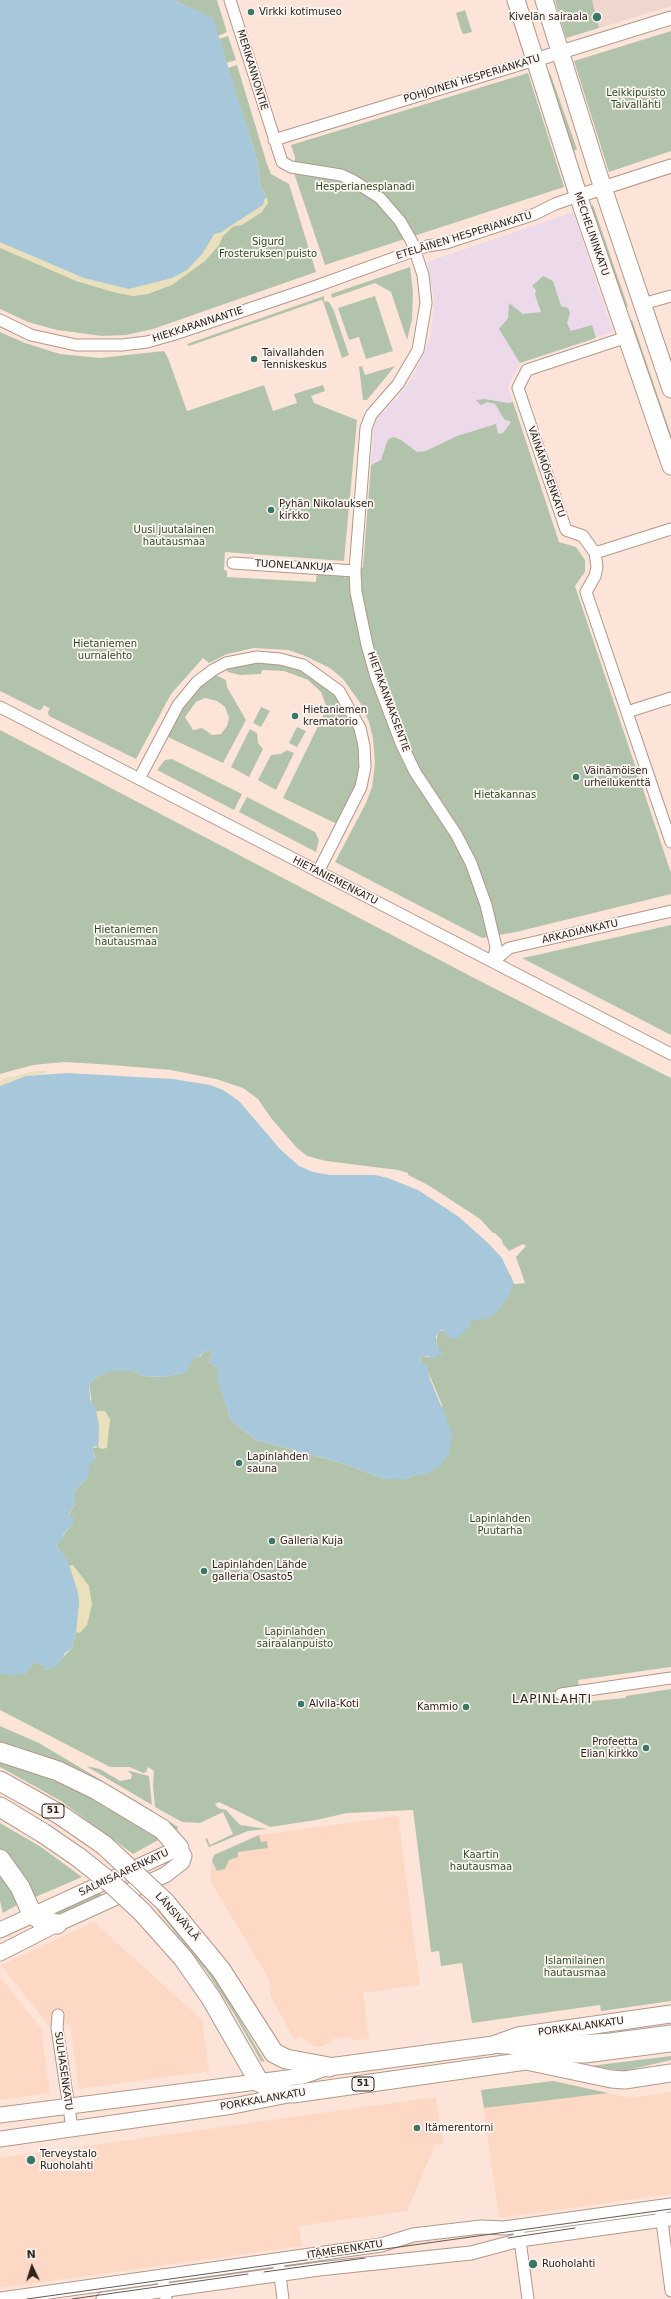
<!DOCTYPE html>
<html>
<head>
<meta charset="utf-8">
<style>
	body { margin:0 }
	#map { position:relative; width:671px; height:2299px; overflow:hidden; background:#fce5d8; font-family:"DejaVu Sans",sans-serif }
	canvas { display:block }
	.north { position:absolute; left:12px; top:2247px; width:40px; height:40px; -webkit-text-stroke:3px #fcf6f3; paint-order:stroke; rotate:356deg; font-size:11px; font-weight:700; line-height:16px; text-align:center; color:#2d221c }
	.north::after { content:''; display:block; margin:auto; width:14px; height:18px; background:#2d221c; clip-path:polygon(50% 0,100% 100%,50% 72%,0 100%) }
</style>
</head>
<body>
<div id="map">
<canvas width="671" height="2299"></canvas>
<div class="north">N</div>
</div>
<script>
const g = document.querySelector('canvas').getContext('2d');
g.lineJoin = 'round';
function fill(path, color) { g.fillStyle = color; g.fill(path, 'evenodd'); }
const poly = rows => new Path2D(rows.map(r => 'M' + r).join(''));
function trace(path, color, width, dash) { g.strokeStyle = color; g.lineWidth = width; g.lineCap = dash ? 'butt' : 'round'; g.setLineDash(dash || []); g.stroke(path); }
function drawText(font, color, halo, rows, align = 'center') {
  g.font = font + ' "DejaVu Sans",sans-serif'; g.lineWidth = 3.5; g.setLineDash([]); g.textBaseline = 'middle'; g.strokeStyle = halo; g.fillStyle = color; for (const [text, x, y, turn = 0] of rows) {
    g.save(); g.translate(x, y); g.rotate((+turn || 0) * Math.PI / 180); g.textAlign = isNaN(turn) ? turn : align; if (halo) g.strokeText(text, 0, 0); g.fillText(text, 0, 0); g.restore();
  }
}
fill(poly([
	[398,1816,420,1985,363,1993,369,2039,353,2041,353,2037,333,2039,326,2045,318,2047,309,2044,301,2037,294,2039,270,1995,270,1981,210,1881,212,1858,216,1854,259,1835],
	[94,1922,202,2020,209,2071,79,2089,70,2024,50,2027,1,1965],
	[0,1977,41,2028,50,2093,0,2100],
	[553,2081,630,2098,671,2092,671,2194,499,2218,481,2090],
	[436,2097,443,2144,435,2145,407,2211,299,2226,302,2246,0,2288,0,2158]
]), '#fdd8c5');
fill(poly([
	[573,212,613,332,520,363,508,387,531,456,451,482,377,464,371,465,374,426,378,417,399,396,415,374,431,334,434,297,427,262]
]), '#ecd9ea');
fill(poly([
	[555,0,671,0,671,6,566,38]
]), '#efd6cf');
fill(poly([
	[174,0,217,0,227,32,218,36,212,18],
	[555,0,592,0,599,28,566,38],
	[465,10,472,32,464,34,462,33,456,13],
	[671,31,671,151,609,172,574,61],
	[228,36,236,60,226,63,219,39],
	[237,65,267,164,271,174,289,184,316,272,153,329,126,335,102,336,57,330,28,322,0,309,0,242,266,194,261,189,258,163,228,68],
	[528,73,564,187,325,265,294,173,295,157,291,145],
	[550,73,577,149,574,151,568,143,547,74],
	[593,205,628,307,623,309,588,207],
	[410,267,413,292,412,320,407,340,391,292,375,283,332,298,331,294],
	[543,276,553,281,561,306,568,308,570,313,567,323,571,331,592,325,596,338,520,363,499,329,508,318,509,303,523,314,541,312,535,295,536,290,532,286],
	[324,296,324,301,329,302,334,311,349,355,342,358,323,301,321,300,189,346,187,344],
	[375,296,393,351,366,359,359,337,349,340,338,308],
	[632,320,671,435,671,452,627,322],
	[0,332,25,343,60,354,100,358,164,351,168,358,187,411,264,385,273,411,297,403,294,394,323,385,325,391,311,396,314,403,357,420,344,561,225,552,224,570,227,571,227,577,316,582,317,570,344,572,345,578,363,567,371,465,381,460,388,439,394,437,401,440,417,452,426,451,457,436,496,424,498,434,503,433,511,422,504,419,495,404,487,402,481,405,476,400,484,399,509,403,513,402,559,542,576,547,585,560,585,572,575,586,671,873,671,894,516,932,482,938,335,862,366,803,372,787,375,763,373,738,369,722,361,704,343,679,330,668,303,655,288,650,254,648,227,654,209,663,203,658,171,694,136,759,53,718,49,716,48,712,50,708,47,707,44,705,41,710,38,710,0,691],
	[362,366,365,375,395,366,367,400,363,400,359,367],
	[258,661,301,668,336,694,356,729,361,756,358,786,339,825,283,798,327,708,321,692,308,680,284,671,262,670,261,674,240,675,228,672,225,668],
	[214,674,226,680,227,687,246,720,223,763,168,737,179,713,191,695,199,685],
	[205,698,217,701,225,707,229,718,227,726,221,734,212,735,202,728,193,730,185,717,196,702],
	[261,707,270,711,261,727,253,723],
	[297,727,306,731,297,747,289,743],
	[250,729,257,733,258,743,263,749,249,777,231,767],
	[0,730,478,980,671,1078,671,1667,578,1680,582,1702,626,1698,626,1696,671,1689,671,2001,601,2011,600,2005,472,2023,462,1963,441,1966,439,1951,431,1952,413,1810,347,1813,316,1820,270,1827,219,1802,215,1804,218,1808,226,1810,240,1825,267,1829,248,1831,209,1847,205,1839,207,1838,210,1845,233,1834,223,1812,200,1823,182,1822,155,1807,153,1786,154,1771,148,1767,146,1772,143,1773,130,1767,110,1767,0,1710,0,1674,24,1674,35,1662,45,1666,46,1670,62,1658,72,1648,76,1632,67,1559,57,1548,56,1545,73,1523,69,1516,75,1503,75,1490,88,1477,88,1466,95,1457,92,1448,98,1447,89,1384,98,1376,113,1370,134,1371,144,1376,164,1377,182,1373,185,1372,196,1356,200,1357,203,1352,213,1350,209,1362,219,1369,222,1392,231,1420,256,1440,342,1463,385,1479,406,1479,414,1475,425,1475,442,1405,429,1374,421,1363,420,1356,432,1357,442,1354,438,1348,436,1341,438,1332,445,1329,451,1338,458,1336,470,1325,470,1321,510,1274,514,1284,525,1283,516,1257,526,1246,523,1244,509,1251,503,1244,502,1240,495,1233,493,1233,480,1219,428,1185,408,1175,408,1173,398,1170,326,1161,307,1156,297,1148,271,1118,258,1099,243,1088,216,1079,171,1070,99,1064,64,1062,33,1065,0,1074],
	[287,750,294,753,276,790,258,780,271,755,281,754],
	[172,759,242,794,234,810,157,770,165,760],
	[247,797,315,832,319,840,316,852,239,812],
	[671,925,671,1035,522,958,532,956],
	[0,1726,39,1743,143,1805,178,1827,178,1829,176,1830,0,1746],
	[0,1757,103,1799,160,1839,133,1854,61,1801,0,1767],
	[86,1766,100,1769,120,1781,131,1779,132,1775,128,1771,130,1771,149,1776,152,1805],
	[0,1823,41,1847,82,1877,33,1898,0,1850],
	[259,1835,261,1842,267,1841,268,1848,238,1852,238,1857,229,1860,225,1869,217,1871,212,1861,214,1855],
	[0,1873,14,1892,17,1905,3,1913,0,1901],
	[96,1890,103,1896,63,1915,50,1915],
	[157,1910,161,1910,214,1976,265,2062,261,2061,233,2012,207,1972],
	[671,2056,671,2060,624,2071,590,2066],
	[553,2081,608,2093,484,2108,481,2090]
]), '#b1c4ab');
fill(poly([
	[267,197,268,203,262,212,242,225,234,226,223,236,219,245,205,261,172,285,148,294,133,296,113,292,76,281,0,248,0,242,63,268,202,254,214,234,222,232],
	[35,1071,47,1071,43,1074,26,1076,0,1086,0,1081,3,1079],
	[96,1411,105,1411,110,1419,107,1448,102,1449,98,1447,99,1426],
	[73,1565,89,1586,92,1605,87,1625,80,1633,76,1632,79,1601,77,1590,68,1566]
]), '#eae0bb');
fill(poly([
	[0,0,174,0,213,18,258,163,261,189,266,194,263,205,221,232,214,234,202,254,187,270,172,278,129,289,84,278,0,242],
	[67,1073,173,1079,210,1085,223,1090,239,1101,280,1149,299,1166,313,1172,330,1175,375,1175,388,1178,418,1190,441,1205,459,1217,488,1243,502,1258,514,1284,508,1297,496,1313,485,1319,470,1321,470,1325,458,1338,451,1339,444,1332,445,1329,441,1330,436,1336,436,1341,438,1348,443,1354,430,1359,429,1356,420,1356,421,1363,426,1364,430,1379,452,1432,449,1453,440,1466,425,1475,414,1475,406,1479,385,1479,342,1463,256,1440,231,1420,217,1378,219,1369,209,1362,213,1350,203,1352,199,1357,196,1356,185,1373,182,1373,164,1377,144,1376,134,1371,113,1371,98,1376,89,1384,90,1399,96,1411,99,1426,98,1447,95,1446,92,1448,95,1459,89,1466,88,1477,75,1490,75,1503,69,1515,71,1517,74,1516,73,1523,63,1535,64,1538,56,1545,57,1548,67,1558,77,1590,79,1601,76,1632,72,1648,65,1653,58,1665,46,1670,45,1666,35,1662,24,1674,12,1675,0,1674,0,1086,26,1076]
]), '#a6c8da');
const minor = poly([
	[230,0,282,162,291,167,341,175,354,181,380,198,400,221,412,242,423,275,426,303,418,350,398,384,371,415,366,428,355,571,356,592,367,645,376,677,401,743,415,772,456,834,471,863,486,905,496,947,493,962],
	[274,140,535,60],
	[642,304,671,296],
	[0,320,31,335,76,345,122,345,147,342,175,334,314,287,427,246,446,243,535,214,555,204,578,196],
	[627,337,527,370,518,388,566,530,583,536,595,553,597,567,595,576,586,592,671,842],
	[595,553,671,529],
	[233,563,355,571],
	[0,707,671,1054],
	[627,712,671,698],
	[139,779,178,705,197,682,213,670,226,663,257,657,280,659,303,665,339,691,360,728,364,746,365,767,361,787,318,872],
	[493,962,509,948,671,911],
	[561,1694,671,1678],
	[58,2015,57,2028,72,2128],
	[660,2206,671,2291],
	[519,2233,528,2299],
	[278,2260,283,2299],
	[162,2275,166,2299]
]);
const tertiary = poly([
	[535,60,671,18],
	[578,196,671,166],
	[0,2299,381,2245,413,2235,481,2227,504,2228,671,2205],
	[103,2299,319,2269,471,2253,520,2240,671,2219]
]);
const secondary = poly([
	[0,1930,179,1848,184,1856,182,1862,165,1875,57,1924,0,1953],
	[493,2045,518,2047,610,2041,671,2033],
	[527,2061,555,2055,585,2055,671,2044],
	[0,2115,303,2076,329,2067],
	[0,2139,233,2106,288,2095]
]);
const primary = poly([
	[516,0,582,207,671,466],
	[544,0,599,176,671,389],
	[329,2067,493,2045,518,2036,671,2014],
	[259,2082,272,2092,293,2094,526,2061,611,2079,625,2080,671,2073]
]);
const motorway = poly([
	[0,1752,58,1771,97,1790,162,1829,179,1848],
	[0,1781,59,1814,104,1845],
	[0,1807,43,1833,78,1857],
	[0,1859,20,1887,32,1914,41,1920,57,1924],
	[165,1902,221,1970,274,2053,286,2059,329,2067],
	[142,1912,183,1958,211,1998,259,2082]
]);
trace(minor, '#b39789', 13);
trace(tertiary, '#b39789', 15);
trace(secondary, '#b39789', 17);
trace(primary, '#b39789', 19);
trace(motorway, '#b39789', 21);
trace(minor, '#fff', 11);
trace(tertiary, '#fff', 13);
trace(secondary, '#fff', 15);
trace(primary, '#fff', 17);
trace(motorway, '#fff', 19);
trace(poly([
	[508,2238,575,2228],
	[264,2272,365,2258],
	[27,2299,671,2209],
	[72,2299,248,2274]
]), '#665850', 1);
const motorwayBridge = poly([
	[104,1845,165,1902],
	[78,1857,112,1884,142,1912]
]);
trace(motorwayBridge, '#b39789', 21, []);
trace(motorwayBridge, '#fff', 19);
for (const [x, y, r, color] of [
	[251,12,4,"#3a7865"],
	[597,17,5,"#3a7865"],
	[254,359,4,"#3a7865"],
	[271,510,4,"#3a7865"],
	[295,716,4,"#3a7865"],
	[576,777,4,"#3a7865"],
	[239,1463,4,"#3a7865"],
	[272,1541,4,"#3a7865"],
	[204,1571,4,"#3a7865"],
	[301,1704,4,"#3a7865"],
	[466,1707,4,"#3a7865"],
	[646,1748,4,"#3a7865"],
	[417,2128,4,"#3a7865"],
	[31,2160,5,"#3a7865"],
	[533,2264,5,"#3a7865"]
]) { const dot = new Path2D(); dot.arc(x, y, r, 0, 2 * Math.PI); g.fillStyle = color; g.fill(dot); trace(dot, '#fcf6f3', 1.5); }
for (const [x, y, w] of [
	[53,1811,22],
	[363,2084,22]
]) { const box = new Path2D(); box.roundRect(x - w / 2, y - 7, w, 14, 3); g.fillStyle = '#fcf6f3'; g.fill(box); trace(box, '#2d221c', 1); }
drawText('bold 9px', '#2d221c', null, [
	["51",53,1811],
	["51",363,2084]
]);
drawText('10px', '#2d221c', '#fcf6f3', [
	["Virkki kotimuseo",259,12],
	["Kivelän sairaala",588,17,"right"],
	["Taivallahden",262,353],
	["Tenniskeskus",262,365],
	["Pyhän Nikolauksen",279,504],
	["kirkko",279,516],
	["Hietaniemen",303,710],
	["krematorio",303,722],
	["Väinämöisen",584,771],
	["urheilukenttä",584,783],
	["Lapinlahden",247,1457],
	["sauna",247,1469],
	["Galleria Kuja",280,1541],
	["Lapinlahden Lähde",212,1565],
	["galleria Osasto5",212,1577],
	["Alvila-Koti",309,1704],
	["Kammio",458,1707,"right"],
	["Profeetta",638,1742,"right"],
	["Elian kirkko",638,1754,"right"],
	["Itämerentorni",425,2128],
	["Terveystalo",40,2154],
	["Ruoholahti",40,2166],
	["Ruoholahti",542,2264]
], 'left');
drawText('10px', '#2d221c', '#fcf6f3', [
	["MERIKANNONTIE",252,70,73],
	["POHJOINEN HESPERIANKATU",472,79,-17],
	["MECHELININKATU",591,234,71],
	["ETELÄINEN HESPERIANKATU",464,236,-17],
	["HIEKKARANNANTIE",198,325,-18],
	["VÄINÄMÖISENKATU",546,472,71],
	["TUONELANKUJA",294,566,3],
	["HIETAKANNAKSENTIE",388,702,70],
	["HIETANIEMENKATU",335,881,27],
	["ARKADIANKATU",580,932,-13],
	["SALMISAARENKATU",124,1873,-25],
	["LÄNSIVÄYLÄ",177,1917,48],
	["PORKKALANKATU",581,2027,-8],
	["SULHASENKATU",63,2071,82],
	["PORKKALANKATU",263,2100,-10],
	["ITÄMERENKATU",345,2250,-9]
]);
drawText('10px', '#2e4d24', '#fcf6f3', [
	["Leikkipuisto",636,93],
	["Taivallahti",636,105],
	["Hesperianesplanadi",365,187],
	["Sigurd",268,242],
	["Frosteruksen puisto",268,254],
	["Uusi juutalainen",174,530],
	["hautausmaa",174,542],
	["Hietaniemen",105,644],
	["uurnalehto",105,656],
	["Hietakannas",505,795],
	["Hietaniemen",126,930],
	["hautausmaa",126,942],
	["Lapinlahden",500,1519],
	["Puutarha",500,1531],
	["Lapinlahden",295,1632],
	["sairaalanpuisto",295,1644],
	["Kaartin",481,1855],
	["hautausmaa",481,1867],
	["Islamilainen",575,1961],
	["hautausmaa",575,1973]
]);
g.letterSpacing = '1px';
drawText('12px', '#2d221c', '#fcf6f3', [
	["LAPINLAHTI",552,1700]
]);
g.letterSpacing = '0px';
</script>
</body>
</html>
